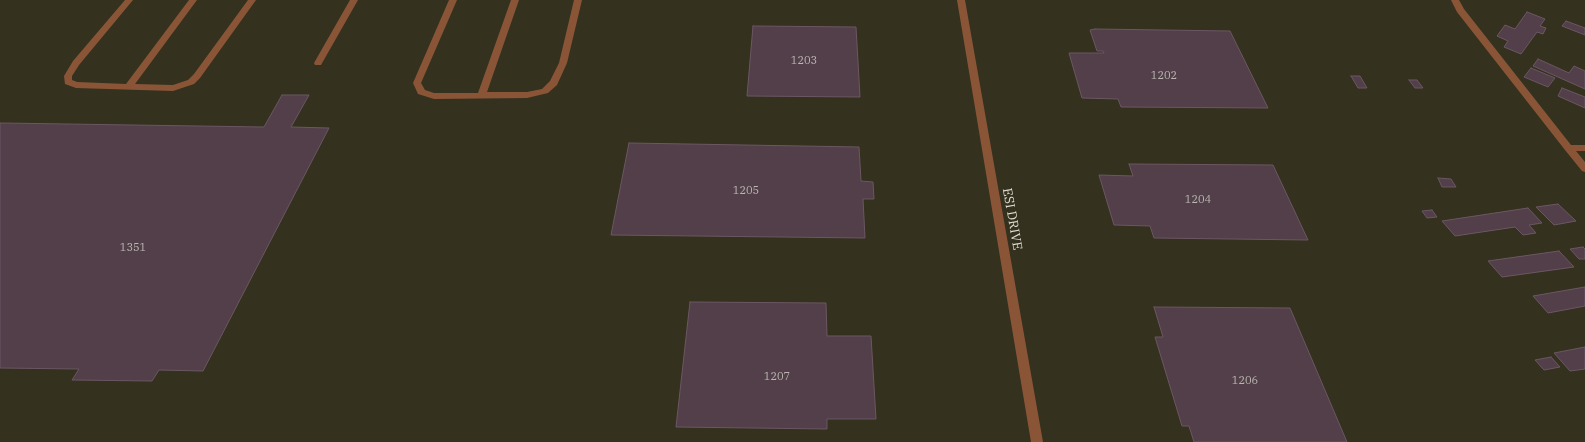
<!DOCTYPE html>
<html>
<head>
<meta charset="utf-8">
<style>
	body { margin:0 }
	canvas { display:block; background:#34311f }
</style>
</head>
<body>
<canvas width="1585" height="442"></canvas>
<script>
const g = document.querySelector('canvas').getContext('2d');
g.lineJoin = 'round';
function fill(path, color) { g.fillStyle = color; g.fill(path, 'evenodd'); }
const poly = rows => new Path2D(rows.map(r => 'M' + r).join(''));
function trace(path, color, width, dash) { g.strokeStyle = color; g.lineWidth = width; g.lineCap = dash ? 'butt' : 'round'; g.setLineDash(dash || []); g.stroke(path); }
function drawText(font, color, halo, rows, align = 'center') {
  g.font = font + ' "IBM Plex Serif",serif'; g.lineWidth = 4; g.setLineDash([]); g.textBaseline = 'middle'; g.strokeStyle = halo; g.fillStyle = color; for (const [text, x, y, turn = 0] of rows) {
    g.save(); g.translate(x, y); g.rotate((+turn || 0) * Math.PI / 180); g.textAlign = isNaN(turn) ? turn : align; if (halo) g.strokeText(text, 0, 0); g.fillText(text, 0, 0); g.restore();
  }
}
const building = poly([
	[1527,12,1545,19,1540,26,1546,28,1543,34,1537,32,1521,54,1504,47,1508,41,1497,36,1505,25,1515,29,1527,12],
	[1566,21,1585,28,1585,35,1562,26,1566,21],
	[753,26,856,27,860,97,747,96,753,26],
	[1095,29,1230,31,1268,108,1121,107,1118,99,1082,98,1069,53,1104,53,1103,51,1097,51,1090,30,1095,29],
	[1538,59,1569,73,1574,66,1585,71,1585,89,1533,66,1538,59],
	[1531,68,1555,78,1548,87,1524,77,1531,68],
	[1351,76,1360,76,1367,88,1358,88,1351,76],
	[1409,80,1417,80,1423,88,1415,88,1409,80],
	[1562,88,1585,97,1585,108,1558,96,1562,88],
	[282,95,309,95,291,127,329,128,203,371,159,370,152,381,72,380,79,369,0,368,0,123,264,127,282,95],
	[629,143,859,147,861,181,873,182,874,199,863,199,865,238,611,235,629,143],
	[1129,164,1273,165,1308,240,1154,238,1150,226,1114,225,1099,175,1133,176,1129,164],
	[1438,178,1451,179,1456,187,1442,187,1438,178],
	[1558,204,1576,221,1554,225,1536,207,1558,204],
	[1528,208,1542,223,1529,225,1536,233,1523,235,1515,227,1455,236,1442,221,1528,208],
	[1432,210,1437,217,1427,218,1422,211,1432,210],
	[1583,247,1585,249,1585,259,1579,259,1570,249,1583,247],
	[1559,251,1574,267,1502,277,1488,261,1559,251],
	[1585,287,1585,306,1548,313,1533,296,1585,287],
	[690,302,826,303,827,336,871,336,876,419,827,419,827,429,676,427,690,302],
	[1154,307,1290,308,1347,442,1194,442,1189,426,1182,426,1155,337,1163,337,1154,307],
	[1585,347,1585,369,1570,371,1554,353,1585,347],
	[1551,357,1560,367,1544,370,1535,360,1551,357]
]);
fill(building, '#523f4a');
trace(building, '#6b5762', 1);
fill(poly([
	[125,0,133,0,79,65,72,76,72,80,77,82,126,84,189,0,197,0,135,84,173,85,188,80,194,74,248,0,256,0,200,78,194,84,173,91,76,88,65,84,64,76,73,61,125,0],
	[350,0,358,0,321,65,315,65,314,63,350,0],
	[449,0,457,0,421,83,425,90,434,93,478,93,511,0,519,0,487,92,527,92,542,89,550,81,559,63,574,0,582,0,567,63,557,85,548,93,527,98,434,99,418,94,413,83,449,0]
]), '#8a5536');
fill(poly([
	[957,0,965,0,1043,442,1031,442,957,0],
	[1451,0,1459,0,1464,9,1571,145,1585,145,1585,151,1576,151,1585,162,1585,172,1582,171,1565,150,1457,12,1451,0]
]), '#8a5536');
drawText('11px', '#bbb6af', null, [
	["1203",804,61],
	["1202",1164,76],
	["1205",746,191],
	["1204",1198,200],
	["1351",133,248],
	["1207",777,377],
	["1206",1245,381]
]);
drawText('13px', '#deddd1', '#34311f', [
	["ESI DRIVE",1012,219,80]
]);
</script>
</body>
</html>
